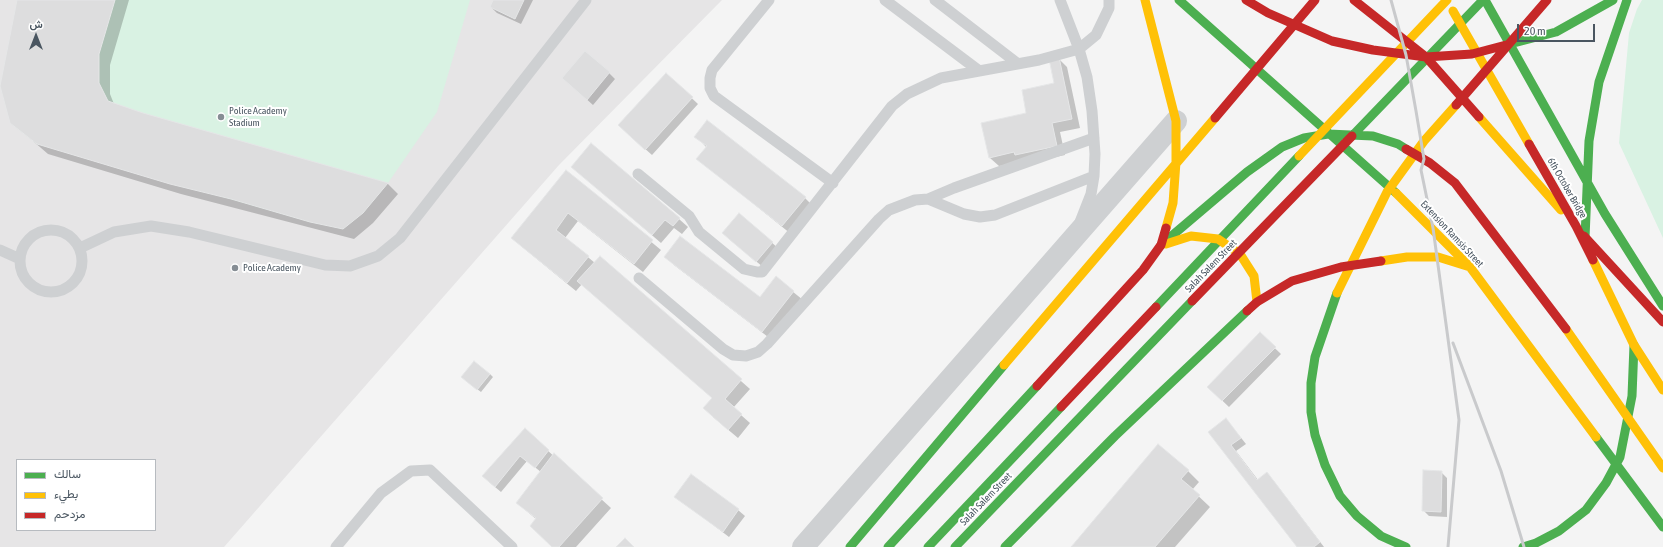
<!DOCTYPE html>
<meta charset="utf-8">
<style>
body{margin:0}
#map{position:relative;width:1663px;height:547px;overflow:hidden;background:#f4f4f4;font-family:"Asap Condensed",Vazirmatn,sans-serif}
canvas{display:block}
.legend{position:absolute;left:16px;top:459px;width:140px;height:72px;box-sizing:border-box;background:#fff;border:1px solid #b7bbc0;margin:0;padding:5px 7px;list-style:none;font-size:12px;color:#4a5661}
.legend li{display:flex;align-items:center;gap:8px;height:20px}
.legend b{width:20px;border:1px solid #b7bbc0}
.north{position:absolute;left:16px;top:16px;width:40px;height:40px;-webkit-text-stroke:3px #fff;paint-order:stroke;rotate:0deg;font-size:11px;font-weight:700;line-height:16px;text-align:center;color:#4a5661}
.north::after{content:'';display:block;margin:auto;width:14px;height:18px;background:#4a5661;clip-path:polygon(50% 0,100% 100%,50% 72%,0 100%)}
.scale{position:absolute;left:1517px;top:24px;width:78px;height:18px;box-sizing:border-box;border:2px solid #4a5661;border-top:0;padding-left:5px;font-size:12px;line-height:14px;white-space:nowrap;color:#4a5661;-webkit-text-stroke:3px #fff;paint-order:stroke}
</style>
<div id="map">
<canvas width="1663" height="547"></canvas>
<ul class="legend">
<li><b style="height:5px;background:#4caf50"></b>سالك</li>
<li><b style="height:5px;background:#ffc107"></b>بطيء</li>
<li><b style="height:5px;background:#c62828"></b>مزدحم</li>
</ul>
<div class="north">ش</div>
<div class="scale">20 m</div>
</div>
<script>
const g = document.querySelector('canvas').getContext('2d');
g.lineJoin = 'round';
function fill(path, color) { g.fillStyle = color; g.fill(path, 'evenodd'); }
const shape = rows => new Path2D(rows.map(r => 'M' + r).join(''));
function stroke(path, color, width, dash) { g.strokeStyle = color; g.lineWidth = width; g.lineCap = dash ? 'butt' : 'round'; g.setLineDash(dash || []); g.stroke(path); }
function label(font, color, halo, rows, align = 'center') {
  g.font = font + ' "Asap Condensed",sans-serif'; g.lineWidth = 4; g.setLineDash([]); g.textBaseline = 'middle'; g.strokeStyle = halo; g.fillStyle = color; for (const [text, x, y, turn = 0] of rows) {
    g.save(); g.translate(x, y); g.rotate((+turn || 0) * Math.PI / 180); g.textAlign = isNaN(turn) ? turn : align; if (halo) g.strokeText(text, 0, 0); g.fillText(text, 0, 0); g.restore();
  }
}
fill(shape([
 [0,0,722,0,559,165,224,547,0,547],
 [17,460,155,460,155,530,17,530]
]), '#e6e5e6');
fill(shape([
 [17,0,470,0,437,112,388,183,363,213,343,229,310,222,37,144,10,123],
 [1642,0,1663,0,1663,238,1619,143,1629,33,1637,9]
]), '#d9f2e3');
fill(shape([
 [18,0,129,0,110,65,110,94,114,104,142,114,387,183,398,194,373,223,354,239,181,194,48,154,11,122],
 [494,0,533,0,521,24,497,13,491,7],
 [1058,58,1067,67,1080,128,1060,132,1065,155,1025,164,999,166,990,158,1055,84],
 [609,73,615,79,593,105,563,78],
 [666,74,698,104,652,155,625,131],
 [696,136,805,198,814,207,791,234,698,159,707,148],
 [566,171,661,250,643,272,578,221,565,238,595,263,600,257,750,389,733,408,750,423,738,438,713,417,713,398,582,284,576,291,521,246],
 [582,175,679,219,688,227,682,234,674,228,661,243],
 [740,214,779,249,763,267,729,239],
 [665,256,760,298,776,278,803,300,772,340,674,265],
 [1260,334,1281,354,1229,407,1208,387],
 [490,374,493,377,481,392,465,380],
 [1226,419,1246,444,1236,451,1258,480,1273,480,1324,547,1299,547,1210,432],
 [525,430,611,508,576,547,553,547,536,519,517,503,541,472,527,461,501,492,489,482],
 [1188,471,1199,482,1192,490,1210,507,1175,547,1072,547],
 [1441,472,1447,478,1447,517,1429,516,1423,510],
 [675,496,738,510,745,516,729,537]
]), '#0003');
const building = shape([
 [17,0,115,0,99,54,99,83,108,101,143,113,388,183,363,213,343,229,310,222,231,199,170,184,37,144,10,123,0,86,17,0],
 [493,0,524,0,515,19,490,7,493,0],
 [585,51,610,72,587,100,562,78,585,51],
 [1059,57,1072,119,1052,123,1057,146,1015,155,1014,152,989,158,981,123,1026,113,1022,90,1054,83,1049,59,1059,57],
 [666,73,693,97,645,150,618,125,666,73],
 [707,120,806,197,782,226,696,159,707,146,694,137,707,120],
 [591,143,680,218,673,226,665,220,652,235,571,167,591,143],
 [566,170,653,240,634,264,568,213,556,230,589,256,567,283,511,238,566,170],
 [739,213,773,242,756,262,722,233,739,213],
 [680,236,760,297,776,276,794,291,762,332,664,257,680,236],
 [600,256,742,379,725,399,742,414,728,430,703,408,712,398,577,281,600,256],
 [1260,332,1276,347,1222,401,1207,387,1260,332],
 [474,361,490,374,477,390,461,377,474,361],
 [1226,418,1241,438,1231,445,1257,480,1267,472,1320,542,1314,547,1297,547,1208,432,1226,418],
 [525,428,549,450,535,468,520,456,495,487,482,476,525,428],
 [1158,444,1189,470,1181,479,1200,495,1155,547,1071,547,1158,444],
 [554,453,603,498,559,547,552,547,530,526,536,518,516,503,554,453],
 [1423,470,1442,471,1441,512,1422,511,1423,470],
 [691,474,739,509,723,532,674,497,691,474],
 [625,538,634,547,616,547,625,538]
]);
fill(building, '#ddddde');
stroke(building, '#e5e6e7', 1);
stroke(shape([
 [769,0,712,70,710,78,710,88,714,96,833,183],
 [885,0,978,70],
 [935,0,1017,63],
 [1060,0,1079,49,1087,77,1092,111,1095,154,1094,176,1091,194,1080,222],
 [638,174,689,216,699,232,744,269,757,272,762,272,892,106,907,94,941,78,1039,60,1079,49,1096,35,1109,8,1109,0],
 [928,199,964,214,980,217,995,215,1094,176],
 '20 261a31 31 0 1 1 62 0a31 31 0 1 1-62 0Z',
 [80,248,114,232,151,226,189,232,325,265,350,266,378,256,400,238,586,0],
 [0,250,20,259],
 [639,278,723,349,733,355,746,356,758,352,767,344,879,219,889,210,915,200,928,199,954,188,1094,138],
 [336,547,381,493,411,471,430,470,512,547]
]), '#ced0d2', 11);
stroke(shape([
 [803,547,1176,121]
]), '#ced0d2', 22);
stroke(shape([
 [1179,0,1396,193],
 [1485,0,1605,214,1663,306],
 [1506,45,1556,32,1613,0],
 [1352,136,1483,0],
 [1585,238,1589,141,1599,82,1627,0],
 [1161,245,1247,172,1282,147,1304,138,1328,134,1373,136,1398,144,1406,149],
 [1337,293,1315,357,1311,383,1311,412,1315,435,1325,465,1340,496,1357,516,1381,536,1406,547],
 [1156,307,1299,156],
 [1596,437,1663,527],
 [850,547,1004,365],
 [888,547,1037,386],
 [928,547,1061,407],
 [955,547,1192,301],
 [1005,547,1115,436,1247,311],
 [1523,547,1536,543,1559,531,1586,510,1606,483,1620,457,1632,396,1634,345]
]), '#4caf50', 9);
stroke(shape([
 [1145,0,1176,121,1176,162,1173,203,1166,228],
 [1453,11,1529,144],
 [1479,117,1561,210],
 [1299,156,1447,0],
 [1396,193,1470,267,1596,437],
 [1166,244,1191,236,1218,239,1240,254,1254,276,1257,302],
 [1593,260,1634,345,1663,390],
 [1381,261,1407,257,1438,257,1470,267],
 [1337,293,1387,192,1424,141,1456,105],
 [1566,329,1663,468],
 [1004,365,1215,118]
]), '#ffc107', 9);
stroke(shape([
 [1246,0,1268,13,1332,41,1373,50,1426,57,1472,54,1506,45],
 [1354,0,1426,57,1479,117],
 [1456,105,1547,0],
 [1215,118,1315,0],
 [1529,144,1576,226,1593,260],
 [1406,149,1430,163,1455,183,1566,329],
 [1584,236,1663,322],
 [1192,301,1352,136],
 [1247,311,1257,302,1292,281,1341,267,1381,261],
 [1037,386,1143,270,1161,245,1166,228],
 [1061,407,1156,307]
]), '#c62828', 9);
stroke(shape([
 [1391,0,1406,55,1416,111,1424,159,1421,170,1433,228,1459,420,1448,547],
 [1453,343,1501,471,1524,547]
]), '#c9cacc', 3);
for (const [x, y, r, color] of [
 [221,117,4,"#868d94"],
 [235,268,4,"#868d94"]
]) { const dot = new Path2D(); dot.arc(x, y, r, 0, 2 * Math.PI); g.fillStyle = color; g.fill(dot); stroke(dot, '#fff', 1.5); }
label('10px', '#4a5661', '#fff', [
 ["Police Academy",229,111],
 ["Stadium",229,123],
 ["Police Academy",243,268]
], 'left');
label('10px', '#4a5661', '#fff', [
 ["6th October Bridge",1567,188,60],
 ["Extension Ramsis Street",1452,234,47],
 ["Salah Salem Street",1211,266,-46],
 ["Salah Salem Street",986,499,-46]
]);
</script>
